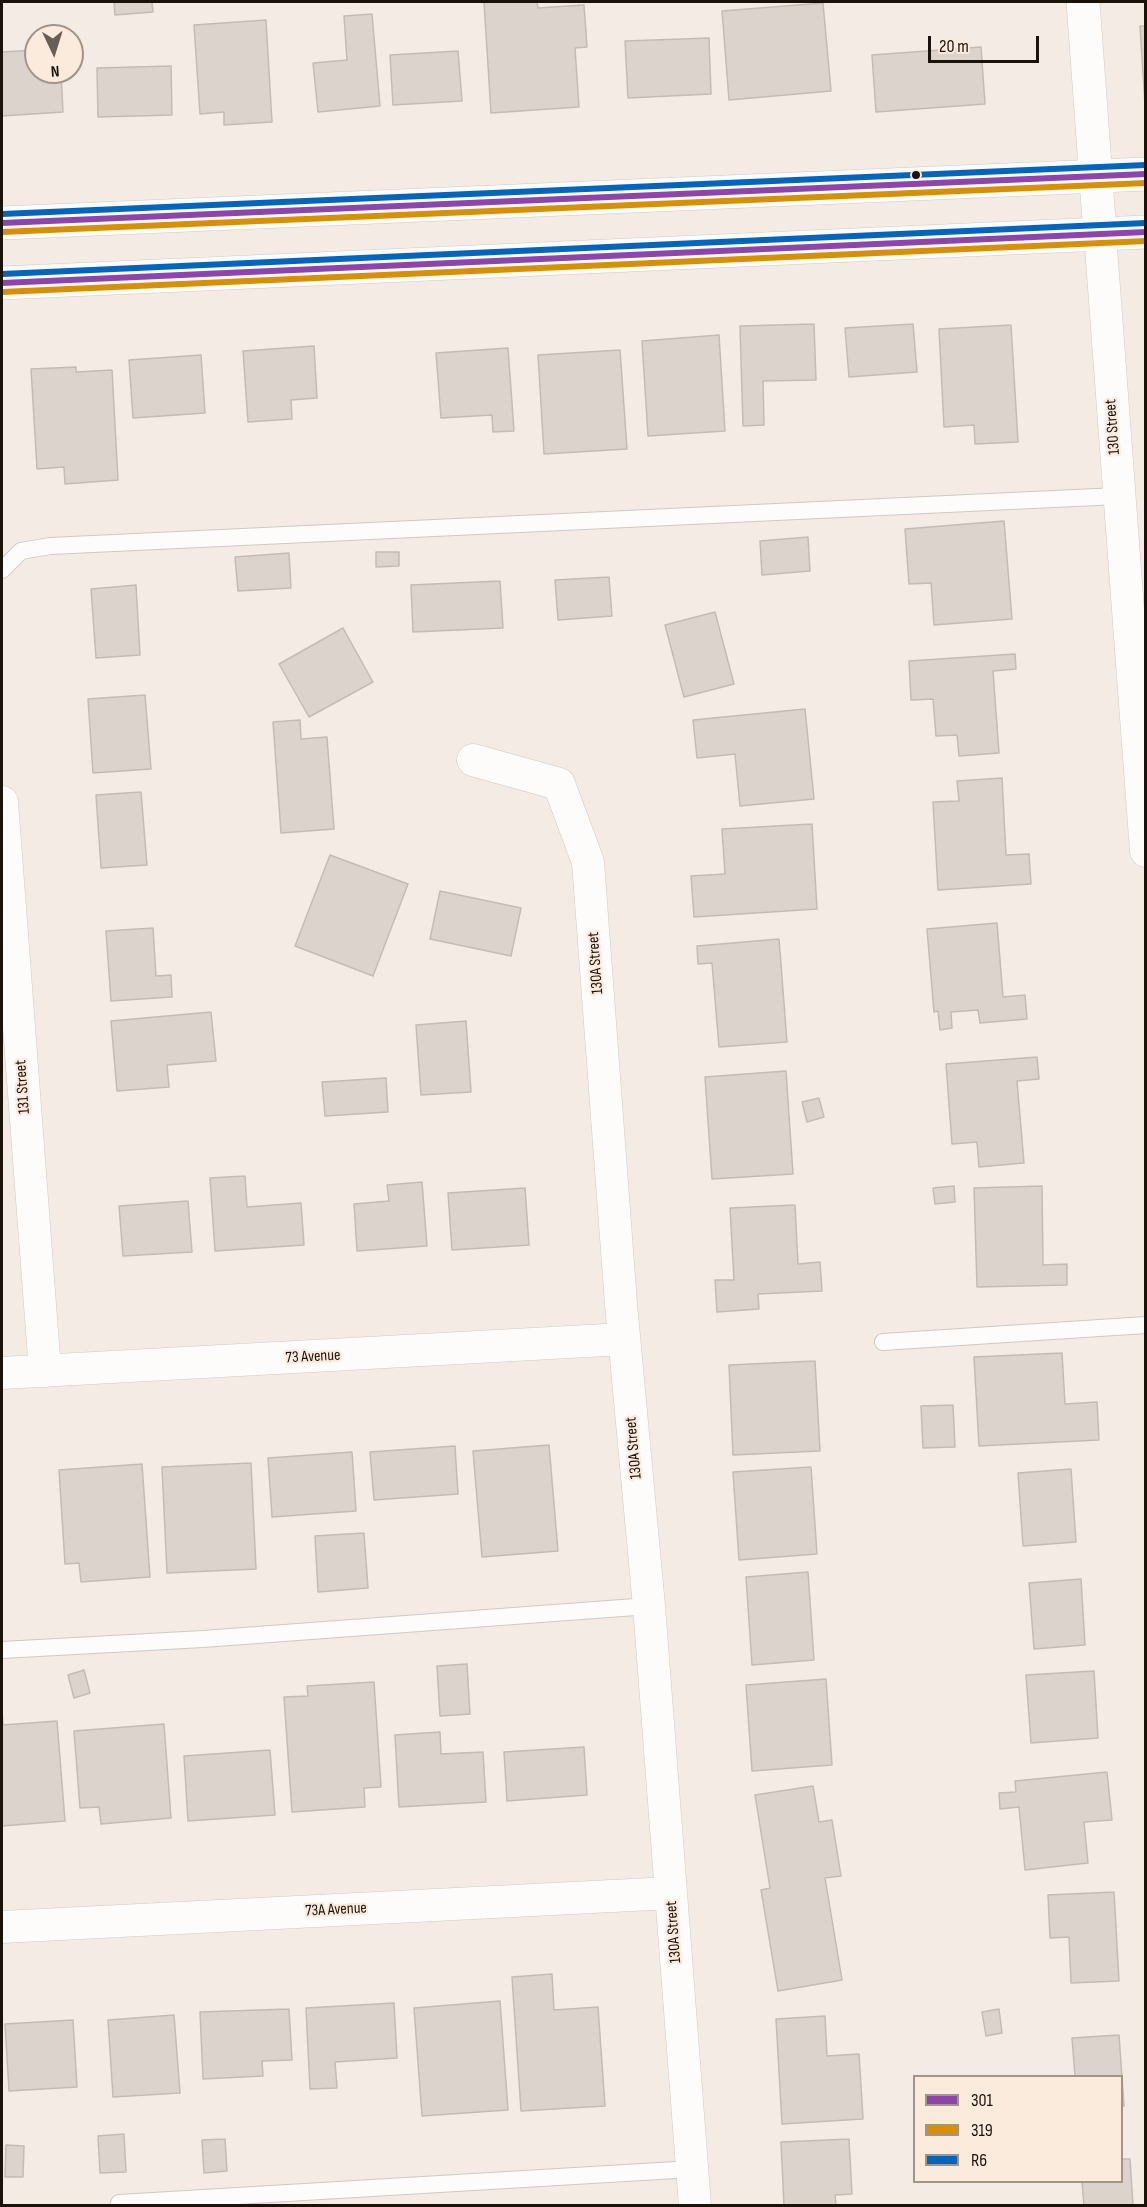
<!DOCTYPE html>
<style>
body{margin:0}
#map{position:relative;width:1147px;height:2207px;overflow:hidden;background:#f4ece4;font-family:"Sofia Sans Condensed",sans-serif}
canvas{display:block}
.frame{position:absolute;inset:0;border:3px solid #1b120a;pointer-events:none}
.legend{position:absolute;left:913px;top:2075px;width:210px;height:108px;box-sizing:border-box;background:#fbebdd;border:2px solid #a19489;margin:0;padding:8px 10px;list-style:none;font-size:18px;color:#1b120a}
.legend li{display:flex;align-items:center;gap:12px;height:30px}
.legend b{width:30px;border:2px solid #a19489}
.north{position:absolute;left:24px;top:24px;width:60px;height:60px;box-sizing:border-box;background:#fbebdd;border:2px solid #a19489;border-radius:50%;rotate:176deg;font-size:16px;font-weight:700;line-height:24px;text-align:center;color:#1b120a}
.north::after{content:'';display:block;margin:auto;width:21px;height:27px;background:#675e56;clip-path:polygon(50% 0,100% 100%,50% 72%,0 100%)}
.scale{position:absolute;left:928px;top:36px;width:111px;height:27px;box-sizing:border-box;border:3px solid #1b120a;border-top:0;padding-left:8px;font-size:18px;line-height:21px;white-space:nowrap;color:#1b120a;-webkit-text-stroke:4px #fbebdd;paint-order:stroke}
</style>
<div id="map">
<canvas width="1147" height="2207"></canvas>
<div class="frame"></div>
<ul class="legend">
<li><b style="height:8px;background:#8e44ad"></b>301</li>
<li><b style="height:8px;background:#d69002"></b>319</li>
<li><b style="height:8px;background:#0065bd"></b>R6</li>
</ul>
<div class="north">N</div>
<div class="scale">20 m</div>
</div>
<script>
const g = document.querySelector('canvas').getContext('2d');
g.lineJoin = 'round';
function fill(path, color) { g.fillStyle = color; g.fill(path, 'evenodd'); }
const shape = rows => new Path2D(rows.map(r => 'M' + r).join(''));
function stroke(path, color, width, dash) { g.strokeStyle = color; g.lineWidth = width; g.lineCap = dash ? 'butt' : 'round'; g.setLineDash(dash || []); g.stroke(path); }
function label(font, color, halo, rows, align = 'center') {
  g.font = font + ' "Sofia Sans Condensed",sans-serif'; g.lineWidth = 4.5; g.setLineDash([]); g.textBaseline = 'middle'; g.strokeStyle = halo; g.fillStyle = color; for (const [text, x, y, turn = 0] of rows) {
    g.save(); g.translate(x, y); g.rotate((+turn || 0) * Math.PI / 180); g.textAlign = isNaN(turn) ? turn : align; if (halo) g.strokeText(text, 0, 0); g.fillText(text, 0, 0); g.restore();
  }
}
const building = shape([
 [114,2,152,2,153,12,115,15,114,2],
 [484,2,537,2,538,8,584,5,587,47,575,48,579,107,491,113,484,2],
 [823,3,831,91,729,100,722,11,823,3],
 [372,14,380,106,318,112,313,63,347,60,344,16,372,14],
 [266,20,272,122,224,125,224,112,200,114,194,25,266,20],
 [1140,26,1146,26,1145,105,1140,26],
 [709,38,711,94,628,98,625,41,709,38],
 [981,47,985,104,876,112,872,55,981,47],
 [36,50,36,72,61,72,63,112,2,116,2,52,36,50],
 [458,51,462,101,393,105,390,55,458,51],
 [171,66,172,115,98,117,97,68,171,66],
 [814,324,816,380,763,381,764,425,743,426,740,326,814,324],
 [913,324,917,372,849,377,845,328,913,324],
 [1011,325,1018,442,975,444,974,425,944,427,939,329,1011,325],
 [719,335,725,431,648,436,642,341,719,335],
 [314,346,317,398,291,400,292,419,248,422,243,351,314,346],
 [508,348,514,431,493,432,492,415,441,418,436,353,508,348],
 [620,350,627,449,544,454,538,355,620,350],
 [201,355,205,413,133,418,129,360,201,355],
 [76,367,76,372,112,370,118,480,65,484,64,467,37,469,31,369,76,367],
 [1004,521,1012,619,934,625,931,583,909,584,905,529,1004,521],
 [808,537,810,571,762,575,760,541,808,537],
 [376,552,399,552,399,566,376,567,376,552],
 [289,553,291,588,238,591,235,557,289,553],
 [609,577,612,616,558,620,555,580,609,577],
 [500,581,503,628,413,632,411,585,500,581],
 [136,585,140,655,96,658,91,589,136,585],
 [715,612,734,684,684,697,665,625,715,612],
 [343,628,373,682,309,717,279,664,343,628],
 [1015,654,1016,669,993,671,999,753,959,756,957,735,936,736,933,699,911,700,909,661,1015,654],
 [145,695,151,769,93,773,88,699,145,695],
 [805,709,814,799,740,806,735,754,697,758,693,720,805,709],
 [300,720,301,739,327,737,334,829,281,833,273,722,300,720],
 [1002,778,1006,855,1029,854,1031,884,938,890,933,802,959,801,957,781,1002,778],
 [141,792,147,865,101,868,96,795,141,792],
 [812,824,817,909,694,917,691,876,725,874,722,829,812,824],
 [330,855,408,884,373,976,295,946,330,855],
 [440,891,521,908,511,956,430,939,440,891],
 [997,923,1003,997,1025,995,1027,1019,980,1023,978,1010,951,1012,952,1028,940,1030,938,1011,934,1012,927,929,997,923],
 [153,928,156,976,171,975,172,997,111,1001,106,931,153,928],
 [779,939,787,1042,719,1047,712,963,698,964,697,946,779,939],
 [211,1012,216,1061,167,1065,169,1087,117,1091,111,1021,211,1012],
 [466,1021,471,1092,421,1095,416,1025,466,1021],
 [1037,1057,1039,1079,1017,1081,1024,1163,979,1167,977,1142,952,1144,946,1064,1037,1057],
 [786,1071,793,1174,712,1179,705,1077,786,1071],
 [386,1078,388,1112,325,1116,322,1082,386,1078],
 [819,1098,824,1117,807,1122,802,1102,819,1098],
 [245,1176,247,1207,301,1203,304,1245,215,1251,210,1178,245,1176],
 [422,1182,427,1246,357,1251,354,1204,389,1201,387,1185,422,1182],
 [954,1186,955,1202,935,1204,933,1188,954,1186],
 [1042,1186,1043,1265,1067,1264,1067,1285,977,1287,974,1188,1042,1186],
 [525,1188,529,1245,452,1250,448,1193,525,1188],
 [188,1201,192,1252,123,1256,119,1206,188,1201],
 [795,1205,798,1264,820,1262,822,1291,758,1294,759,1309,717,1312,715,1280,734,1280,730,1208,795,1205],
 [1062,1353,1065,1404,1097,1402,1099,1440,979,1446,974,1357,1062,1353],
 [815,1361,820,1451,733,1455,729,1365,815,1361],
 [953,1405,955,1447,923,1448,921,1406,953,1405],
 [549,1445,558,1551,482,1557,473,1451,549,1445],
 [455,1446,458,1494,374,1500,370,1452,455,1446],
 [352,1452,356,1511,272,1517,268,1458,352,1452],
 [251,1463,256,1569,167,1573,162,1467,251,1463],
 [142,1464,150,1577,81,1582,79,1563,65,1564,59,1470,142,1464],
 [811,1467,817,1554,739,1560,733,1472,811,1467],
 [1071,1469,1076,1542,1023,1546,1018,1473,1071,1469],
 [364,1533,368,1588,318,1592,315,1536,364,1533],
 [808,1572,814,1660,752,1665,746,1577,808,1572],
 [1081,1579,1085,1645,1034,1649,1029,1583,1081,1579],
 [467,1664,470,1714,440,1716,437,1666,467,1664],
 [84,1670,90,1693,74,1698,68,1675,84,1670],
 [1094,1671,1098,1738,1031,1743,1026,1675,1094,1671],
 [826,1679,832,1765,752,1771,746,1685,826,1679],
 [374,1682,381,1787,364,1788,365,1807,292,1812,284,1697,308,1696,307,1686,374,1682],
 [2,1710,3,1725,57,1721,65,1821,2,1826,2,1710],
 [164,1724,171,1818,101,1824,99,1807,80,1808,74,1731,164,1724],
 [440,1732,441,1754,483,1752,486,1802,399,1807,395,1735,440,1732],
 [584,1747,587,1795,507,1801,504,1752,584,1747],
 [270,1750,275,1815,188,1821,184,1756,270,1750],
 [1107,1772,1112,1820,1084,1822,1088,1863,1025,1870,1019,1807,1000,1809,999,1793,1016,1792,1015,1781,1107,1772],
 [813,1786,819,1822,832,1820,841,1876,825,1878,842,1980,778,1991,761,1890,770,1888,755,1795,813,1786],
 [1114,1892,1119,1981,1071,1983,1069,1937,1050,1938,1048,1895,1114,1892],
 [552,1974,554,2010,598,2007,605,2106,521,2111,512,1977,552,1974],
 [500,2001,508,2110,422,2116,414,2008,500,2001],
 [394,2003,397,2058,335,2062,337,2088,310,2089,306,2008,394,2003],
 [289,2009,292,2060,262,2061,263,2076,203,2079,200,2012,289,2009],
 [999,2009,1002,2033,986,2036,982,2012,999,2009],
 [174,2015,180,2093,113,2097,108,2020,174,2015],
 [825,2016,827,2056,859,2054,863,2119,782,2124,776,2019,825,2016],
 [73,2020,77,2087,9,2091,5,2024,73,2020],
 [1119,2035,1124,2106,1122,2106,1122,2076,1075,2076,1072,2038,1119,2035],
 [124,2134,126,2172,100,2173,98,2136,124,2134],
 [225,2139,227,2171,204,2173,202,2140,225,2139],
 [849,2139,852,2194,835,2195,836,2206,784,2206,781,2142,849,2139],
 [6,2145,24,2146,23,2177,5,2177,6,2145],
 [1122,2159,1130,2159,1133,2206,1084,2206,1082,2182,1122,2182,1122,2159]
]);
fill(building, '#dcd3cc');
stroke(building, '#c4bcb4', 1.5);
const service = shape([
 [2,570,21,551,50,546,1118,496],
 [883,1342,1146,1325],
 [2,1650,203,1639,649,1606],
 [119,2203,693,2169]
]);
const minor = shape([
 [1100,234,1146,851],
 [473,760,559,784,588,862,621,1304,649,1606,695,2206],
 [2,802,45,1371],
 [2,1373,624,1339],
 [2,1927,671,1893]
]);
const tertiary = shape([
 [1083,2,1100,234]
]);
const secondary = shape([
 [2,223,1146,174],
 [2,283,1146,232]
]);
stroke(service, '#d1c9c1', 18);
stroke(minor, '#d1c9c1', 33);
stroke(tertiary, '#d1c9c1', 34);
stroke(secondary, '#d1c9c1', 34);
stroke(service, '#fdfcfb', 16);
stroke(minor, '#fdfcfb', 32);
stroke(tertiary, '#fdfcfb', 33);
stroke(secondary, '#fdfcfb', 33);
stroke(shape([
 [2,223,1146,174],
 [2,283,1146,232]
]), '#8e44ad', 6);
stroke(shape([
 [2,232,1146,183],
 [2,292,1146,241]
]), '#d69002', 6);
stroke(shape([
 [2,214,1146,165],
 [2,274,1146,223]
]), '#0065bd', 6);
for (const [x, y, r, color] of [
 [916,175,5,"#1b120a"]
]) { const dot = new Path2D(); dot.arc(x, y, r, 0, 2 * Math.PI); g.fillStyle = color; g.fill(dot); stroke(dot, '#fbebdd', 2); }
label('16px', '#1b120a', '#fbebdd', [
 ["130 Street",1113,427,-94],
 ["130A Street",596,963,-94],
 ["131 Street",23,1087,-94],
 ["73 Avenue",313,1357,-3],
 ["130A Street",634,1448,-95],
 ["73A Avenue",336,1910,-3],
 ["130A Street",674,1932,-94]
]);
</script>
